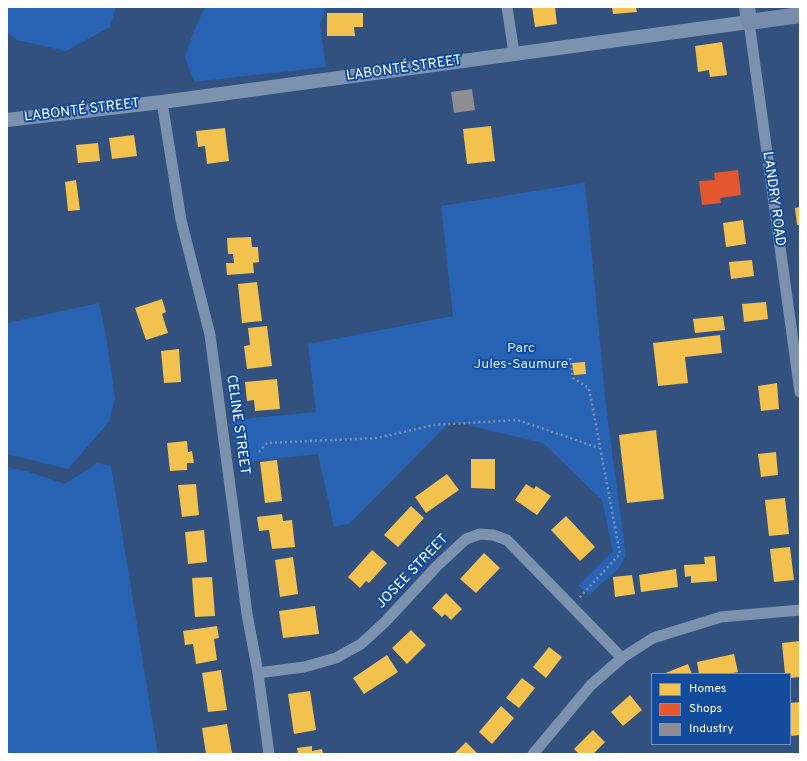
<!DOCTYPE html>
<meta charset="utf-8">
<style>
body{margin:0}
#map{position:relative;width:807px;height:761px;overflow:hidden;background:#32517e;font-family:Overpass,sans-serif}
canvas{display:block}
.frame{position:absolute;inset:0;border:8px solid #fff;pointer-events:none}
.legend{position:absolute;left:651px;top:673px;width:140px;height:72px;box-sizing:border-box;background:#134b9d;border:1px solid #7193c4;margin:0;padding:5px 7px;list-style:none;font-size:12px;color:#fff}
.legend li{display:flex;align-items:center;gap:8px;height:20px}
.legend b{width:20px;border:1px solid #7193c4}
</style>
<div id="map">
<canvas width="807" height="761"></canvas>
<div class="frame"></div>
<ul class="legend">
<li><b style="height:11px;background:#f2c14e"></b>Homes</li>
<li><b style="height:11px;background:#e4572e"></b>Shops</li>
<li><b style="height:11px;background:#8d8d92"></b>Industry</li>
</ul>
</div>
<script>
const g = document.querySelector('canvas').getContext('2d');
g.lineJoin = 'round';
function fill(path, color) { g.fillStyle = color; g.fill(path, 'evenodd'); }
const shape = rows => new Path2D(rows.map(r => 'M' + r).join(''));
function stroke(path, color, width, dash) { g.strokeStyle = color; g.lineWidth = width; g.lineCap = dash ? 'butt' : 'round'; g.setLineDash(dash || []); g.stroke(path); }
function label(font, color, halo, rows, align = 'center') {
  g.font = font + ' Overpass,sans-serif'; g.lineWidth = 4; g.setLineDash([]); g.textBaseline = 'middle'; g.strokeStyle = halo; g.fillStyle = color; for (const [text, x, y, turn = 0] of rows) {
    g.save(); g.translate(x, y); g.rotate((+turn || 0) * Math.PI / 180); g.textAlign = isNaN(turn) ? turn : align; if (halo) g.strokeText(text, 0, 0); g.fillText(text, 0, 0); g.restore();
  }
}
fill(shape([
 [7,7,116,7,110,27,66,51,17,40,7,32],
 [205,7,326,7,320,24,326,67,194,82,185,57,193,33],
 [585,183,606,406,626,556,618,569,589,595,578,586,613,551,602,500,543,443,451,421,350,523,334,527,318,454,238,463,231,420,316,412,308,344,453,316,441,206],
 [99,303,106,336,115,398,109,422,68,469,7,454,7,323],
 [97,463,111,466,158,754,7,754,7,467,29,472,65,484]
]), '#2862b3');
fill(shape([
 [532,7,555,7,557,24,535,27],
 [612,7,636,7,637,12,613,14],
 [327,13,363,13,363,27,354,27,355,36,327,36],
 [722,42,727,75,710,77,709,70,698,72,695,46],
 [491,126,495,161,467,164,463,129],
 [225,128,229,161,207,164,205,146,198,147,196,131],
 [134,135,137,156,112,159,109,138],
 [98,143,100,161,78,163,76,145],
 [76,180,80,210,68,211,65,182],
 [800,207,800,225,797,225,795,208],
 [743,220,746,244,726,247,723,223],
 [251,237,252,247,258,247,259,262,253,263,254,273,227,275,226,263,234,263,233,254,228,254,227,238],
 [752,260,754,276,731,279,729,262],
 [257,282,262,321,242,323,238,284],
 [162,299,166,312,162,314,168,333,146,340,135,308],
 [766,302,768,319,744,322,742,304],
 [723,316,725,330,695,333,693,319],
 [267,326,272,366,247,369,244,346,250,345,248,328],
 [720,335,722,353,685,357,688,383,658,386,653,343],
 [179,349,181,382,164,383,161,351],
 [585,362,586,374,574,375,572,363],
 [277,379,280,409,255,411,254,400,247,401,245,382],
 [777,383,779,409,761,411,758,386],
 [656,430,664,499,627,503,619,435],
 [187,441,188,452,192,451,194,463,187,463,187,470,170,471,167,443],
 [776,452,778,475,761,477,758,454],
 [471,459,495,459,495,489,471,488],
 [277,460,282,501,265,503,260,462],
 [447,474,459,490,426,513,415,497],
 [196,484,199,515,182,517,178,485],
 [526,484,534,489,536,486,551,496,537,515,515,500],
 [785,498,789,534,769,536,765,500],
 [411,506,424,518,398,547,384,535],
 [282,514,283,521,292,520,295,547,272,549,269,530,259,531,257,517],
 [566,516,595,547,580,561,551,530],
 [204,530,207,562,188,564,185,532],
 [790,547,794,580,774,582,770,549],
 [372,550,387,563,369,583,366,581,360,588,348,577],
 [484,553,500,568,476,593,460,579],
 [715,556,717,581,691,583,691,576,685,577,684,565,705,564,704,557],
 [293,557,298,594,280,597,275,560],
 [676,569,678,587,641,592,639,575],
 [632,575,635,594,615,597,613,577],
 [212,577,215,616,195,617,192,578],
 [446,593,462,609,451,620,445,614,442,617,432,608],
 [315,606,319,634,283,638,279,611],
 [217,626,219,638,214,639,217,660,196,664,193,644,185,645,183,631],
 [411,630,426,645,407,664,392,648],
 [800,641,800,677,790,678,790,674,785,674,782,643],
 [549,647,562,657,546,678,533,667],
 [734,654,738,672,727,674,699,674,697,662],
 [387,655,398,672,364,694,353,678],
 [688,664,692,674,663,674],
 [221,670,227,710,208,712,202,673],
 [522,678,535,688,519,708,506,698],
 [310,691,316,730,294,734,288,694],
 [630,695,642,710,623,726,611,712],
 [800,702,800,735,790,736,790,703],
 [501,706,514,718,492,744,479,732],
 [227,724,232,753,206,754,202,728],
 [593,730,605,742,593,754,579,754,574,749],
 [466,742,478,754,454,754],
 [312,746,312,751,322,749,323,754,298,754,297,748]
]), '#f2c14e');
fill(shape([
 [738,170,741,195,720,198,721,203,702,205,699,181,715,180,714,173]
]), '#e4572e');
fill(shape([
 [472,89,475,110,454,113,451,92]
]), '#8d8d92');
stroke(shape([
 [570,358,573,378,589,388,620,554,579,598],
 [259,452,267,443,377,438,434,425,518,420,599,448]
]), '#7d92af', 2.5, [2, 3]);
stroke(shape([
 [507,7,514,53],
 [749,22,800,392],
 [162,102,181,220,210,335,247,614,258,673,269,754],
 [258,673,304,667,336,658,361,644,385,622,437,566,466,539,480,534,493,535,507,540,622,658],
 [533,754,591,685,622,658,653,638,721,617,800,610]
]), '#7d92af', 11);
stroke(shape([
 [7,120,162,102,749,22]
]), '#7d92af', 14);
stroke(shape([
 [747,7,749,22,800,15]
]), '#788dac', 16);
label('14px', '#fff', '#134b9d', [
 ["LABONTÉ STREET",404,69,-8],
 ["LABONTÉ STREET",82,111,-7],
 ["LANDRY ROAD",773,199,82],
 ["CELINE STREET",237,425,82],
 ["JOSEE STREET",413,572,-46]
]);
label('14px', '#d2e5fd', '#134b9d', [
 ["Parc",521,349],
 ["Jules-Saumure",521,365]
]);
</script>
